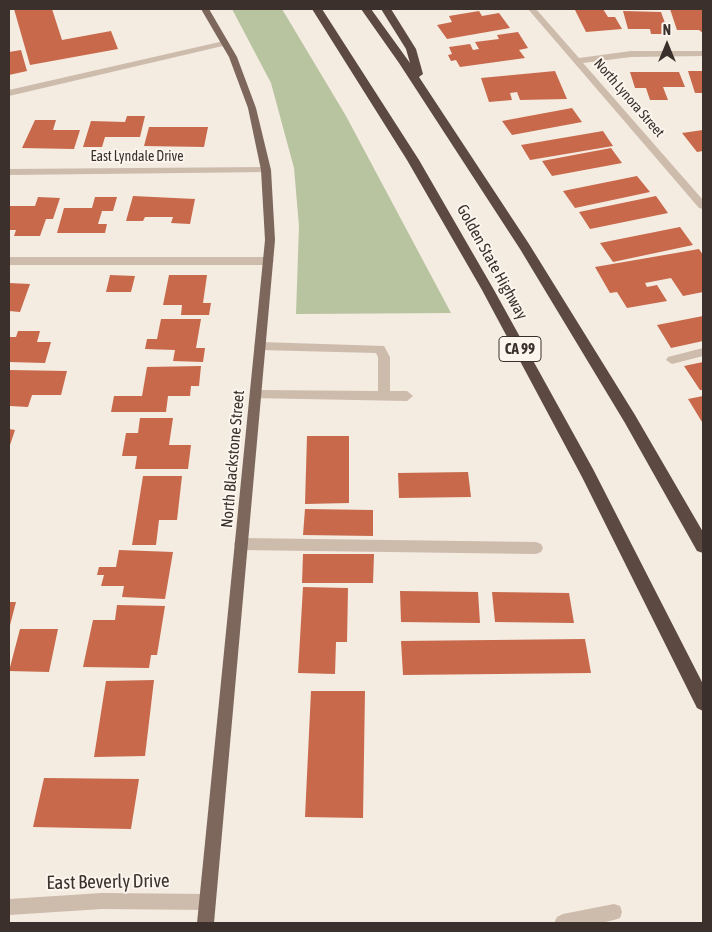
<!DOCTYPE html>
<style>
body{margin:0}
#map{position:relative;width:712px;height:932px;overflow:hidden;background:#f4ebe1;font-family:"Asap Condensed",sans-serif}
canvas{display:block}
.frame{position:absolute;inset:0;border:10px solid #3b302b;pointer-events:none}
.north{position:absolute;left:642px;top:20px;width:50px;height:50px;-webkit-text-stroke:4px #fbf5ee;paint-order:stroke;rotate:0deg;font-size:14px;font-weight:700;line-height:20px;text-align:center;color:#3b302b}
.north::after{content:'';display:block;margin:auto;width:18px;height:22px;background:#3b302b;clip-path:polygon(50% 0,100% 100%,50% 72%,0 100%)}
</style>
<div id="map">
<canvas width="712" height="932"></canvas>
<div class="frame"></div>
<div class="north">N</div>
</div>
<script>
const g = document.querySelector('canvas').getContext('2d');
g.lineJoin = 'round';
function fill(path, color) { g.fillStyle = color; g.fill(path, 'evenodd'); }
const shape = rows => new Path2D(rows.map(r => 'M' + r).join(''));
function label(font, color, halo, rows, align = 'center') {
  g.font = font + ' "Asap Condensed",sans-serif'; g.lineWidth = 4; g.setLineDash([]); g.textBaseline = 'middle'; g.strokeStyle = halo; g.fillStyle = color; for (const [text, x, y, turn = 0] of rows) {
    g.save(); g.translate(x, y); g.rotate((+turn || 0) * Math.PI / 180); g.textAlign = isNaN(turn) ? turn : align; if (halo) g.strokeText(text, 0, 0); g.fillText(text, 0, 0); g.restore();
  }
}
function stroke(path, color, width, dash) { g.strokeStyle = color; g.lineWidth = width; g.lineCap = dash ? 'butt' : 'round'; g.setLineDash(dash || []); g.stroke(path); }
fill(shape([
 [232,9,282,9,346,116,451,313,296,314,299,226,294,168,271,83]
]), '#b8c4a0');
fill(shape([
 [14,9,52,9,62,40,111,31,118,49,30,65],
 [591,9,603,9,608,17,615,17,622,29,586,32,575,10],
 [670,9,703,9,703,33,699,30,677,30],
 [479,11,482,16,499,13,510,28,447,39,437,25,452,22,449,16],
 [623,11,661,12,669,34,651,34,650,29,628,29],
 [518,32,528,48,519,50,525,58,460,67,456,60,451,61,448,55,452,54,449,47,470,44,473,50,479,49,475,42,499,39,497,35],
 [21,50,27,71,9,75,9,52],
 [555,71,567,99,520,100,517,92,510,93,512,100,489,102,481,78],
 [688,71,703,71,703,93,695,93],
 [630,72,679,72,685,87,663,87,668,100,650,100,646,88,635,88],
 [572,108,582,122,512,135,502,121],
 [127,116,145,116,140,137,105,137,102,147,83,147,91,121,125,122],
 [35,120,56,120,53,130,80,130,74,149,22,148],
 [149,127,208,127,204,147,144,146],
 [703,130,703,151,697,152,682,133],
 [603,131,613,146,530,160,521,145],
 [611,148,622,163,552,176,542,161],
 [637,176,650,192,575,208,563,191],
 [133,196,195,199,190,224,171,223,173,217,145,217,143,221,126,221],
 [656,196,668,213,590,229,579,212],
 [38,197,60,198,53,219,46,219,40,236,14,236,16,230,9,230,9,206,35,206],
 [95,197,117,197,113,211,102,211,98,224,107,224,105,233,57,233,64,208,92,208],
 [680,227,693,245,613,262,600,243],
 [699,249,703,255,703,292,683,296,671,278,645,283,647,287,657,285,667,301,627,308,617,292,610,293,595,267],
 [110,275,135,276,131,292,106,292],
 [169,275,207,275,203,303,211,303,209,315,181,315,182,305,163,305],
 [9,283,30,284,20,312,9,311],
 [703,316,703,341,671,348,657,325],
 [161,319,201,319,196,348,205,348,203,362,173,361,175,350,145,349,147,339,157,339],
 [18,331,40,331,37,342,51,342,45,363,9,362,9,337,16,337],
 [703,362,703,390,700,390,684,366],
 [201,366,199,386,191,386,190,396,168,396,166,412,111,412,114,396,142,396,147,367],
 [9,370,67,371,61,395,32,395,28,407,10,406,9,410],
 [703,396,703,422,702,422,688,399],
 [140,418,173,418,169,445,191,445,188,469,135,469,137,456,122,456,126,433,138,433],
 [9,429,15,430,9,448],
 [307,436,349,436,349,503,305,504],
 [468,472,471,497,399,498,398,473],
 [143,476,182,476,177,520,159,520,156,545,132,545],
 [305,509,373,510,373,536,303,535],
 [119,550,173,552,165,599,122,597,124,586,101,586,104,575,97,575,99,567,116,567],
 [303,554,374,554,373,583,302,583],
 [303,587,348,588,347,642,336,642,335,674,298,673],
 [400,591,478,592,480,623,401,622],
 [492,592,569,593,574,623,495,622],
 [9,602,16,602,9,629],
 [117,605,165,606,157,655,151,655,149,668,83,667,93,620,115,620],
 [20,629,58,629,49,672,9,671],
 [585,639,591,673,403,675,401,641],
 [154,680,145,756,94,757,106,681],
 [311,691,365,691,363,818,305,817],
 [44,778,139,779,131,829,33,827]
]), '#c8694b');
fill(shape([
 [528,9,536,9,579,58,631,51,703,51,703,56,631,57,583,63,703,200,703,209,699,208,528,9],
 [224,41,228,43,227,45,9,96,9,90,224,41],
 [266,167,271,170,269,172,9,175,9,169,266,167],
 [9,257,269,257,274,261,269,265,9,265,9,257],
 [260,342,384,346,390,357,390,391,407,391,413,396,407,401,252,398,250,395,252,392,256,390,378,391,378,357,376,353,260,350,254,346,260,342],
 [703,348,703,356,672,364,666,360,668,357,703,348],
 [241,538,536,542,541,544,543,548,541,552,536,554,241,550,236,548,234,544,236,540,241,538],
 [102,893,208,894,214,896,216,902,214,908,208,910,102,909,9,915,9,899,102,893],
 [614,904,620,906,622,912,620,918,614,920,601,923,554,923,557,917,563,914,614,904]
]), '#cdbbac');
fill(shape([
 [201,9,209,9,237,57,256,108,271,170,275,240,214,923,197,923,265,240,261,170,248,108,229,57,201,9]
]), '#7d675c');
fill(shape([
 [312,9,322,9,419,160,494,290,593,469,703,684,703,711,697,708,582,477,482,290,407,160,312,9],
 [361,9,371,9,410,63,406,49,381,9,391,9,416,49,423,74,419,77,529,244,635,415,703,532,703,553,697,551,625,423,520,249,399,63,361,9]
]), '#5c4a42');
label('14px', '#3b302b', '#fbf5ee', [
 ["North Lynora Street",629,98,49],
 ["East Lyndale Drive",137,157]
]);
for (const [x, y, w] of [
 [520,349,42]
]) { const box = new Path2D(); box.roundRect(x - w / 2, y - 12.5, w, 25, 4); g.fillStyle = '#fbf5ee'; g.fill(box); stroke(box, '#3b302b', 1); }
label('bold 15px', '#3b302b', null, [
 ["CA 99",520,349]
]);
label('16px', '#3b302b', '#fbf5ee', [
 ["Golden State Highway",492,262,61],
 ["North Blackstone Street",233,459,-85]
]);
label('19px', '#3b302b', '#fbf5ee', [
 ["East Beverly Drive",108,882,-1]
]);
</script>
